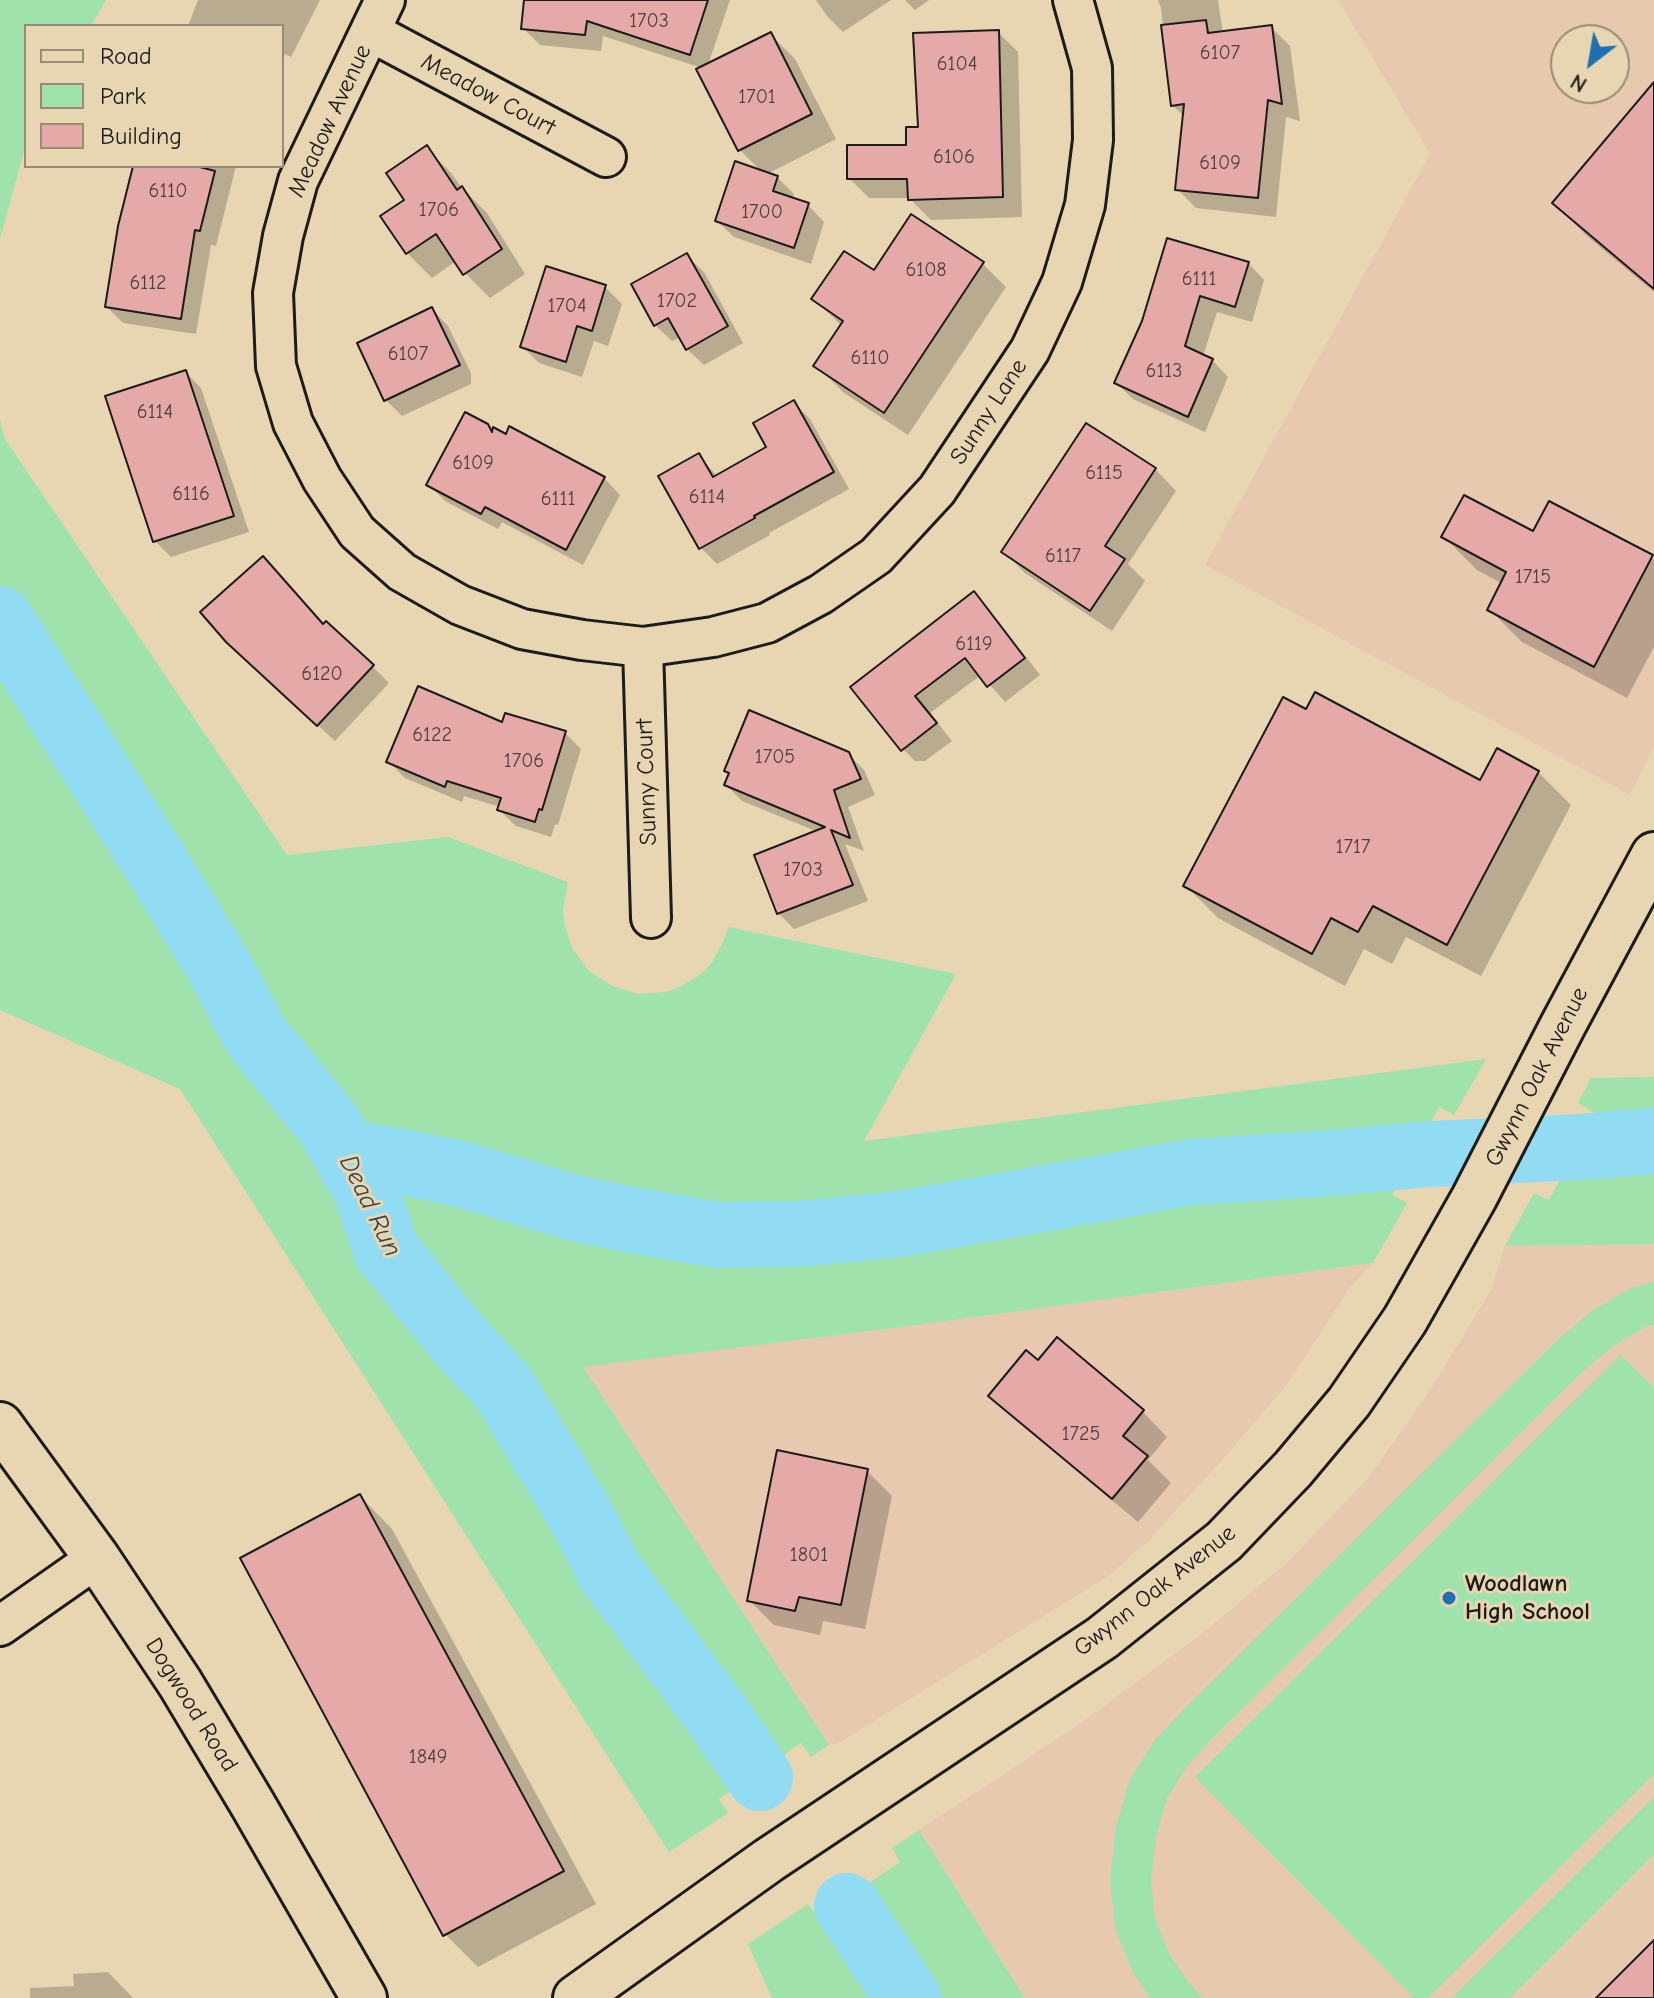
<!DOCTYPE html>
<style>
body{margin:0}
#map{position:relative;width:1654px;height:1998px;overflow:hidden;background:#e8d6b3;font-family:"Comic Neue",sans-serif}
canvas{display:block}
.legend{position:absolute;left:24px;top:24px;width:260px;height:144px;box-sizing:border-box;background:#e8d6b3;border:2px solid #968c77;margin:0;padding:10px 14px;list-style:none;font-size:24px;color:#1c1c1c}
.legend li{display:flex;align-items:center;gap:16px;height:40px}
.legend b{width:40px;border:2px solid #968c77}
.north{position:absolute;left:1550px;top:24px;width:80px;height:80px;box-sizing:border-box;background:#e8d6b3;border:2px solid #968c77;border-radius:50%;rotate:211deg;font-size:22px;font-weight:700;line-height:32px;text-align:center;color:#1c1c1c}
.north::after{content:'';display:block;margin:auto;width:28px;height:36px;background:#1f6fb2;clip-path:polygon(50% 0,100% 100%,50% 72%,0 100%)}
</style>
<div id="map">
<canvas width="1654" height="1998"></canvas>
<ul class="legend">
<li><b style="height:10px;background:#e8d6b3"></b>Road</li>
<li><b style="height:22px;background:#9fe2ac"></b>Park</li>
<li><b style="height:22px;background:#e5aaa7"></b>Building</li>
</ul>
<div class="north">N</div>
</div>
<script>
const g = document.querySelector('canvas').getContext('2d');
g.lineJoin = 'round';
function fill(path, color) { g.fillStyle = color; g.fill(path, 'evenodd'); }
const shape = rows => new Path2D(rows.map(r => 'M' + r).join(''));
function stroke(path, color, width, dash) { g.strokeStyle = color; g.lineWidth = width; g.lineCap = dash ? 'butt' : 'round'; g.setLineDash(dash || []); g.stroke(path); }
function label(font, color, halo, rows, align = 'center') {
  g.font = font + ' "Comic Neue",sans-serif'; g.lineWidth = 6; g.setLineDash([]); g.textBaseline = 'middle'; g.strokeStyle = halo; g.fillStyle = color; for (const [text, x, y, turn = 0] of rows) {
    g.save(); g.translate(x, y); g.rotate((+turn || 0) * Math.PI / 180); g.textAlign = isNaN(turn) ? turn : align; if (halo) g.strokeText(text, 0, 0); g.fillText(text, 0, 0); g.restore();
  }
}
fill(shape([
 [1338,0,1654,0,1654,746,1630,795,1205,565,1430,154],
 [1566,40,1614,40,1614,88,1566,88],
 [1654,1244,1654,1998,1025,1998,919,1830,1081,1723,1204,1632,1285,1564,1365,1482,1427,1395,1491,1290,1505,1246],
 [1373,1263,1349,1289,1288,1383,1224,1458,1149,1540,1110,1575,837,1744,829,1745,582,1366,887,1329]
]), '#e7c9af');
fill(shape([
 [0,0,106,0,91,26,26,26,26,144,0,239],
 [0,420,5,439,287,855,448,837,568,882,563,909,564,922,572,948,589,971,612,986,638,994,665,992,678,988,701,974,711,964,724,940,728,927,956,974,864,1141,1486,1059,1454,1115,1439,1107,1392,1195,1407,1203,1373,1263,887,1329,583,1367,829,1745,811,1757,801,1743,719,1799,728,1813,669,1852,180,1089,0,1010],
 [1654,1077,1654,1244,1505,1246,1534,1193,1549,1200,1595,1113,1578,1103,1591,1078],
 [1654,1282,1654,1325,1647,1326,1616,1344,1583,1371,1212,1739,1188,1765,1167,1798,1156,1836,1151,1880,1155,1919,1170,1955,1190,1984,1203,1998,1150,1998,1134,1974,1115,1929,1110,1880,1116,1827,1129,1781,1155,1740,1183,1710,1556,1341,1593,1310,1631,1288],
 [1621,1355,1654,1388,1654,1774,1428,1998,1414,1998,1195,1777],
 [1654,1797,1654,1854,1510,1998,1452,1998],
 [919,1830,1025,1998,772,1998,748,1944,808,1904,818,1917,900,1862,892,1848]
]), '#9fe2ac');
fill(shape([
 [198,0,320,0,291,57,285,54,282,62,282,26,188,26],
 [526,0,730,0,708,65,770,34,795,59,836,139,767,174,777,177,794,194,792,200,808,205,824,222,811,264,734,237,717,221,762,172,740,150,702,68,603,36,601,51,540,45,523,28],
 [816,0,891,0,843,32,827,16],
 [905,0,929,0,915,10],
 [1158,0,1218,0,1223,33,1271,27,1290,46,1300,121,1286,117,1276,217,1196,208,1177,189,1185,117,1172,105,1161,8],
 [998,32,1018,52,1022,217,931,220,909,198,869,198,849,178,908,147,920,129],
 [1654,85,1654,292,1587,236,1554,203],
 [427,148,451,173,462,188,487,213,525,274,490,298,465,273,456,261,432,278,407,253,406,200],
 [130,166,236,166,216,246,211,245,196,334,123,323,107,307,134,167],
 [912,217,983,264,1006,287,908,435,844,393,820,369,842,326,814,299,875,272],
 [687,256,704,272,743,343,704,365,687,349,681,337,672,341,655,325],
 [1248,263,1264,280,1252,322,1217,312,1203,356,1212,360,1228,377,1205,432,1133,399,1116,383,1144,322],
 [605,287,622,304,608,346,594,341,582,377,539,363,522,346],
 [432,309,448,326,471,373,471,384,402,416,386,400],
 [185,372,201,388,249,532,171,557,155,541],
 [794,403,810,419,849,489,769,533,770,535,717,564,701,548,699,456,718,477,768,448],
 [487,426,494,433,604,478,620,495,583,565,502,522,498,529,445,501,429,485],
 [1155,469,1176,491,1128,564,1145,581,1112,631,1025,573,1004,552],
 [1534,534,1651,557,1654,560,1654,647,1627,698,1522,642,1489,609,1503,584,1477,570,1444,537],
 [974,594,990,610,1040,675,1005,702,981,675,930,713,952,741,925,761,915,761,898,744,853,687],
 [324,626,372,666,389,683,335,741,245,658],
 [1306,712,1481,783,1538,772,1571,805,1481,976,1406,937,1392,964,1364,949,1345,986,1218,918,1185,885],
 [503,725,565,733,581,749,558,825,555,824,551,837,516,826,499,810,500,807,464,796,462,802,405,778,388,761],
 [848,754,864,770,875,795,848,807,864,851,845,844,868,901,794,929,778,913,818,832,742,801,726,785],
 [1038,1362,1143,1412,1167,1437,1148,1460,1171,1483,1138,1522,1016,1420,991,1396],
 [867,1471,892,1496,865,1629,823,1621,820,1635,774,1625,749,1600],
 [360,1496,392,1529,596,1904,478,1967,445,1934],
 [108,1972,133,1998,30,1998,30,1988,74,1986,73,1974]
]), '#0003');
stroke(shape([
 [0,619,153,859,217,963,256,1036,329,1125,367,1192,386,1250,459,1340,503,1387,580,1514,610,1572,723,1723,760,1778],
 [346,1153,397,1161,461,1174,574,1208,632,1220,719,1235,797,1234,900,1224,1193,1172,1317,1164,1430,1154,1580,1147,1654,1141],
 [847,1906,908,1998]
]), '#91dcf2', 66);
const building = shape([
 [524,0,708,0,690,55,587,21,585,35,521,29,524,0],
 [1206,20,1208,33,1272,25,1282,104,1268,100,1258,198,1175,190,1184,104,1171,106,1161,25,1206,20],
 [999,30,1003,197,908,200,907,179,847,179,847,145,906,145,906,127,918,127,913,33,999,30],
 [771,32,812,114,738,151,696,69,771,32],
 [1654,82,1654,289,1552,203,1654,82],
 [427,145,457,190,462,186,502,249,463,275,436,234,406,254,380,216,404,200,386,173,427,145],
 [735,161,778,176,773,191,809,203,794,248,715,221,735,161],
 [133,166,196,166,215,171,200,231,195,230,181,319,105,307,118,226,133,166],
 [911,214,984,262,884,413,813,366,843,321,811,299,844,251,874,270,911,214],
 [1167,238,1249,262,1235,307,1200,296,1185,346,1213,359,1188,417,1114,383,1142,321,1167,238],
 [687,253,728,326,686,350,668,318,654,326,631,284,687,253],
 [546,266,606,285,592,331,577,326,566,362,520,347,546,266],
 [432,307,460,365,384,401,357,343,432,307],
 [186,370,234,516,153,542,105,396,186,370],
 [794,400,834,472,754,516,755,518,699,549,658,476,699,453,713,477,766,447,753,423,794,400],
 [465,412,488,424,492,432,493,427,506,434,509,426,605,477,566,550,485,507,481,514,426,485,465,412],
 [1086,423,1156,468,1105,546,1125,559,1090,611,1001,552,1086,423],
 [1464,495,1533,531,1549,501,1653,555,1594,667,1487,610,1506,572,1441,537,1464,495],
 [263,556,323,624,326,621,374,665,317,726,226,642,200,612,263,556],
 [974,591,1025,658,987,687,965,658,915,696,937,723,901,751,850,687,974,591],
 [418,686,502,722,505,713,566,731,542,810,539,809,535,822,497,810,501,798,447,781,445,787,386,762,418,686],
 [1315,692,1480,780,1497,748,1539,771,1447,945,1373,906,1358,932,1331,918,1312,954,1183,886,1283,697,1306,709,1315,692],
 [749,710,849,752,861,779,834,790,850,838,831,830,853,885,777,914,754,855,825,827,724,785,729,773,724,771,749,710],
 [1057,1337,1144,1410,1123,1436,1148,1456,1112,1499,988,1396,1026,1350,1038,1360,1057,1337],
 [777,1450,868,1469,841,1605,799,1597,795,1611,747,1601,777,1450],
 [360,1494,564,1871,443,1936,240,1558,360,1494],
 [1654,1940,1654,1998,1596,1998,1654,1940]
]);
fill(building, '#e5aaa7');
stroke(building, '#1c1c1c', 2);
const minor = shape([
 [385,0,298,181,283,236,273,293,276,366,293,423,322,479,357,532,402,572,460,605,522,629,582,640,643,647,713,637,767,623,821,594,876,556,937,490,1030,350,1062,282,1085,205,1093,140,1092,68,1073,0],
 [371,32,606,157],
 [643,647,651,918],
 [0,1626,97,1558]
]);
const tertiary = shape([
 [0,1425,97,1558,180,1683,253,1805,364,1998],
 [576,1998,769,1860,1102,1638,1224,1541,1293,1469,1349,1402,1405,1320,1474,1198,1563,1025,1654,855]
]);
stroke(minor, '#1c1c1c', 44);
stroke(tertiary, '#1c1c1c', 50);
stroke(minor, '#e8d6b3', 38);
stroke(tertiary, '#e8d6b3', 44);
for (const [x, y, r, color] of [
 [1449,1598,8,"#1f6fb2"]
]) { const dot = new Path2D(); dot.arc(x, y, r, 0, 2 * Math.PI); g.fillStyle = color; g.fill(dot); stroke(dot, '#e8d6b3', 3); }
label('20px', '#4e403f', null, [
 ["1703",649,21],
 ["6107",1220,53],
 ["6104",957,64],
 ["1701",757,97],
 ["6106",954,157],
 ["6109",1220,163],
 ["6110",168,191],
 ["1706",439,210],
 ["1700",762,212],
 ["6108",926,270],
 ["6111",1199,279],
 ["6112",148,283],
 ["1702",677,301],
 ["1704",567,306],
 ["6107",408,354],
 ["6110",870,358],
 ["6113",1164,371],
 ["6114",155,412],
 ["6109",473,463],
 ["6115",1104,473],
 ["6116",191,494],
 ["6114",707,497],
 ["6111",558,499],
 ["6117",1063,556],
 ["1715",1533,577],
 ["6119",974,644],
 ["6120",322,674],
 ["6122",432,735],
 ["1705",775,757],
 ["1706",524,761],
 ["1717",1353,847],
 ["1703",803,870],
 ["1725",1081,1434],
 ["1801",809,1555],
 ["1849",428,1757]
]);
label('24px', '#1c1c1c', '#e8d6b3', [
 ["Meadow Court",488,95,28],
 ["Meadow Avenue",330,121,-65],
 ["Sunny Lane",989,412,-57],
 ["Sunny Court",647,782,-92],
 ["Gwynn Oak Avenue",1537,1077,-63],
 ["Gwynn Oak Avenue",1155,1591,-38],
 ["Dogwood Road",191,1705,58]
]);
label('bold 24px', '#1c1c1c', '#e8d6b3', [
 ["Woodlawn",1465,1584],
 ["High School",1465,1612]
], 'left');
label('italic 26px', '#334247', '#e8d6b3', [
 ["Dead Run",370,1206,64]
]);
</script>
